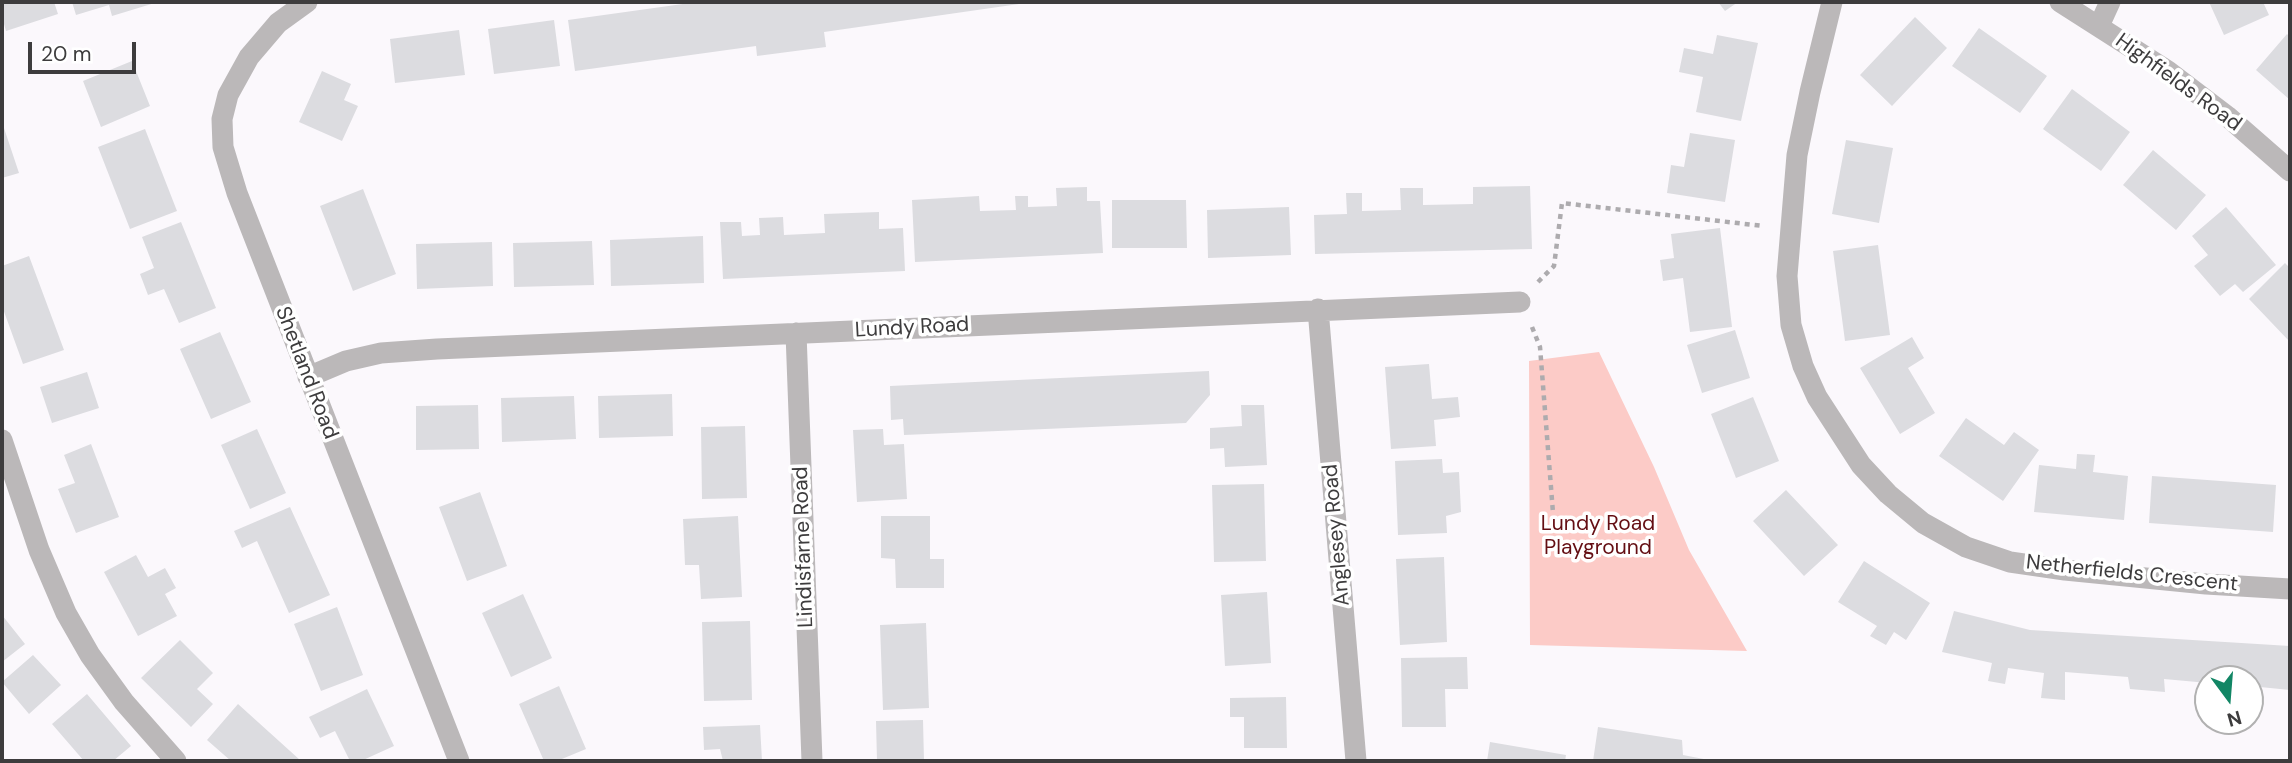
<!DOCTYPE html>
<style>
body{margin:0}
#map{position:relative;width:2292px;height:763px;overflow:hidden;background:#fbf8fc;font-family:"DM Sans",sans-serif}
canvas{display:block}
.frame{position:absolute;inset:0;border:4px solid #3d3c3d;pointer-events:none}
.north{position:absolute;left:2194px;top:665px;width:70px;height:70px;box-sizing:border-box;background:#fff;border:2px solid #b1b1b1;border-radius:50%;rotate:164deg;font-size:19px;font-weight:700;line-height:28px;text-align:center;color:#3d3c3d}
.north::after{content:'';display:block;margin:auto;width:24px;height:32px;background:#128665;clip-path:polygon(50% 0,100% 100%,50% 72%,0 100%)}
.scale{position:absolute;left:28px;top:42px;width:108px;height:32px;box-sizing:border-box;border:4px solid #3d3c3d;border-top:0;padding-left:9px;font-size:21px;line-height:24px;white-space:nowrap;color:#3d3c3d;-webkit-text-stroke:5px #fff;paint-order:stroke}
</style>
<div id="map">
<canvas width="2292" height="763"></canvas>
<div class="frame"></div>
<div class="north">N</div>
<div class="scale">20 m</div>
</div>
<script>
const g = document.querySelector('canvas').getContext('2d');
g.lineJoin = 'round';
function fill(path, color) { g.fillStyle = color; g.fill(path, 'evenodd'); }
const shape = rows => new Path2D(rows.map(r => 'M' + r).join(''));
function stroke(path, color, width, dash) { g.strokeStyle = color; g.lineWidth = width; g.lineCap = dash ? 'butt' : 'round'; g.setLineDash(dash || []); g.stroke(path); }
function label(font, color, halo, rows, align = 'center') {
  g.font = font + ' "DM Sans",sans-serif'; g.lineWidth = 7; g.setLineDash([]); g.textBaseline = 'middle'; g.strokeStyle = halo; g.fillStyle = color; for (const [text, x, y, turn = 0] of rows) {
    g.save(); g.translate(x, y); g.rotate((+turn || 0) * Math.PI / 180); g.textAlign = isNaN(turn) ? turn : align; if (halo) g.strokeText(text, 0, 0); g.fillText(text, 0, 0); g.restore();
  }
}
fill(shape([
 [1599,352,1654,467,1689,550,1747,651,1530,645,1529,361]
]), '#fccbc7');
fill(shape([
 [2,2,54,2,58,14,6,31,2,17],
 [72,2,158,2,112,16,109,5,76,15],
 [697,2,1026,2,1026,3,824,32,826,47,757,56,756,46,575,71,568,20],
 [1718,2,1738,2,1725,11],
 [2209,2,2263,2,2269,15,2224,35],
 [1915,17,1947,48,1892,106,1860,75],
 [554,20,560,66,494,74,488,29],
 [1979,28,2047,76,2020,113,1952,66],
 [459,30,465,75,395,83,390,39],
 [2287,34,2290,37,2290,100,2256,70],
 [1717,35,1758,43,1741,121,1696,112,1703,77,1679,72,1684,48,1713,54],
 [132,61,150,106,101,127,83,81],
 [322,71,351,84,344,100,358,106,342,141,299,122],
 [2072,89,2130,132,2101,171,2043,129],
 [2,122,19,173,2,178],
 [145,129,177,211,130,229,98,147],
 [1690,133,1735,140,1725,202,1667,193,1671,165,1684,167],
 [1846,140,1893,148,1879,223,1832,214],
 [2153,150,2206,195,2176,230,2123,185],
 [1530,186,1532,249,1315,254,1314,215,1347,214,1346,193,1362,193,1362,211,1401,210,1400,188,1423,188,1423,205,1473,204,1473,187],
 [1087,187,1087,201,1100,201,1103,253,915,262,912,200,979,196,980,211,1016,210,1015,196,1028,196,1028,207,1057,206,1056,188],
 [363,189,396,274,353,291,320,206],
 [1112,200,1186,200,1187,248,1112,248],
 [1289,207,1291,255,1208,258,1207,210],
 [2226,207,2276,265,2243,292,2235,284,2220,296,2194,266,2208,255,2192,236],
 [879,212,879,229,903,228,905,271,723,279,720,222,741,222,742,236,760,235,759,218,783,217,784,235,825,233,824,214],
 [181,222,216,308,179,323,164,289,148,295,140,274,154,268,142,237],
 [1720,228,1732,327,1690,332,1683,278,1663,281,1660,260,1674,258,1671,234],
 [703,236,704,283,611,286,610,240],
 [592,241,594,285,514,287,513,243],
 [492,242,493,286,417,289,416,244],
 [1878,245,1890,335,1845,341,1833,251],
 [29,256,64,350,23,364,2,306,2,266],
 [2285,263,2290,268,2290,342,2249,299],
 [1735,330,1750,378,1702,393,1687,345],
 [220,332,251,402,211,419,180,349],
 [1912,337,1924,358,1908,368,1935,413,1900,434,1860,368],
 [1429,364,1432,399,1458,397,1460,417,1434,420,1436,446,1391,449,1385,367],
 [1209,371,1210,395,1186,423,904,435,903,419,891,420,890,386],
 [87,372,99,408,52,423,40,387],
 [672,394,673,436,599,438,598,396],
 [574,396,576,439,502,442,501,398],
 [1753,397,1779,461,1736,478,1711,414],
 [478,405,479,449,416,450,416,406],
 [1241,405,1264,405,1267,465,1225,467,1224,448,1210,449,1210,428,1242,426],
 [1966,418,2004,445,2014,432,2039,450,2003,501,1939,456],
 [745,426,747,498,702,499,701,427],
 [257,429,286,493,250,509,221,445],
 [883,429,884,445,904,444,907,499,857,502,853,430],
 [91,444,119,517,76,533,58,489,75,483,64,455],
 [2077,454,2095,455,2093,472,2128,476,2124,520,2034,512,2039,465,2076,469],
 [1442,459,1443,473,1459,472,1461,512,1446,516,1447,533,1398,535,1395,461],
 [2152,476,2276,485,2273,532,2149,523],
 [1264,484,1266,561,1214,562,1212,485],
 [1786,490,1838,545,1804,576,1753,521],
 [480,492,507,566,467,581,439,507],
 [290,507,330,595,289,613,257,541,242,548,234,531],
 [738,516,742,597,701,599,699,565,685,565,683,519],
 [881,516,930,516,930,559,944,559,944,588,896,588,895,559,881,558],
 [136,555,148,577,165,568,176,588,165,594,177,616,138,636,104,572],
 [1444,557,1447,642,1400,645,1396,559],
 [1864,561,1930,603,1906,640,1894,632,1886,645,1870,636,1877,626,1838,602],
 [1267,592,1271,663,1225,666,1221,595],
 [523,594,552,658,511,677,482,613],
 [337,607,363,675,321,691,294,624],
 [1954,611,2030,630,2290,646,2290,690,2250,686,2250,679,2208,679,2208,683,2164,679,2165,692,2130,689,2128,677,2065,672,2065,700,2041,698,2044,673,2008,668,2005,684,1988,681,1992,663,1942,652],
 [2,615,25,644,2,662],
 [750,621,752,700,704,701,702,622],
 [926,623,929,708,883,710,880,625],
 [180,640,213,673,197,689,213,704,191,727,141,678],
 [33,655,61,685,29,714,2,682],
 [1467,657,1468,689,1445,689,1446,727,1402,727,1401,658],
 [559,686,586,749,557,761,544,761,519,704],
 [367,689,394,746,361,761,350,761,335,731,320,738,309,717],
 [87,694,131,746,113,761,84,761,52,724],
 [1286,697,1287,748,1244,748,1244,717,1230,717,1230,698],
 [238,704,300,760,298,761,231,761,207,740],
 [923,720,924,761,877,761,876,721],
 [760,725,762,761,723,761,720,749,704,750,703,727],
 [1598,727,1682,740,1683,755,1714,761,1593,761],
 [1490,742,1566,755,1565,761,1487,761]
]), '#dcdce0');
stroke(shape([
 [1538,282,1554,266,1562,203,1763,226],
 [1532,327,1540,347,1553,513]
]), '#adabae', 4.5, [5, 5]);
stroke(shape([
 [307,2,278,23,249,57,228,95,222,119,223,147,237,193,459,761],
 [1832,2,1810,92,1797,155,1787,276,1791,325,1803,366,1817,397,1861,465,1888,494,1923,523,1966,547,2010,562,2065,570,2206,584,2290,589],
 [2060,2,2168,71,2227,116,2290,171],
 [2099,26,2110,2],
 [1318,309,1356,761],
 [796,333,812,761],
 [308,377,346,361,381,353,437,349,1520,302],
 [2,440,39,550,66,613,90,655,124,702,176,761]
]), '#bbb8b9', 21);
label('21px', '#3d3c3d', '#fff', [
 ["Highfields Road",2178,83,36],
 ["Lundy Road",912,328,-3],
 ["Shetland Road",306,373,69],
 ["Anglesey Road",1337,535,-95],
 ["Lindisfarne Road",804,547,-92],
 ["Netherfields Crescent",2132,574,6]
]);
label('21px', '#640e13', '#fff', [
 ["Lundy Road",1598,524],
 ["Playground",1598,548]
]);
</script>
